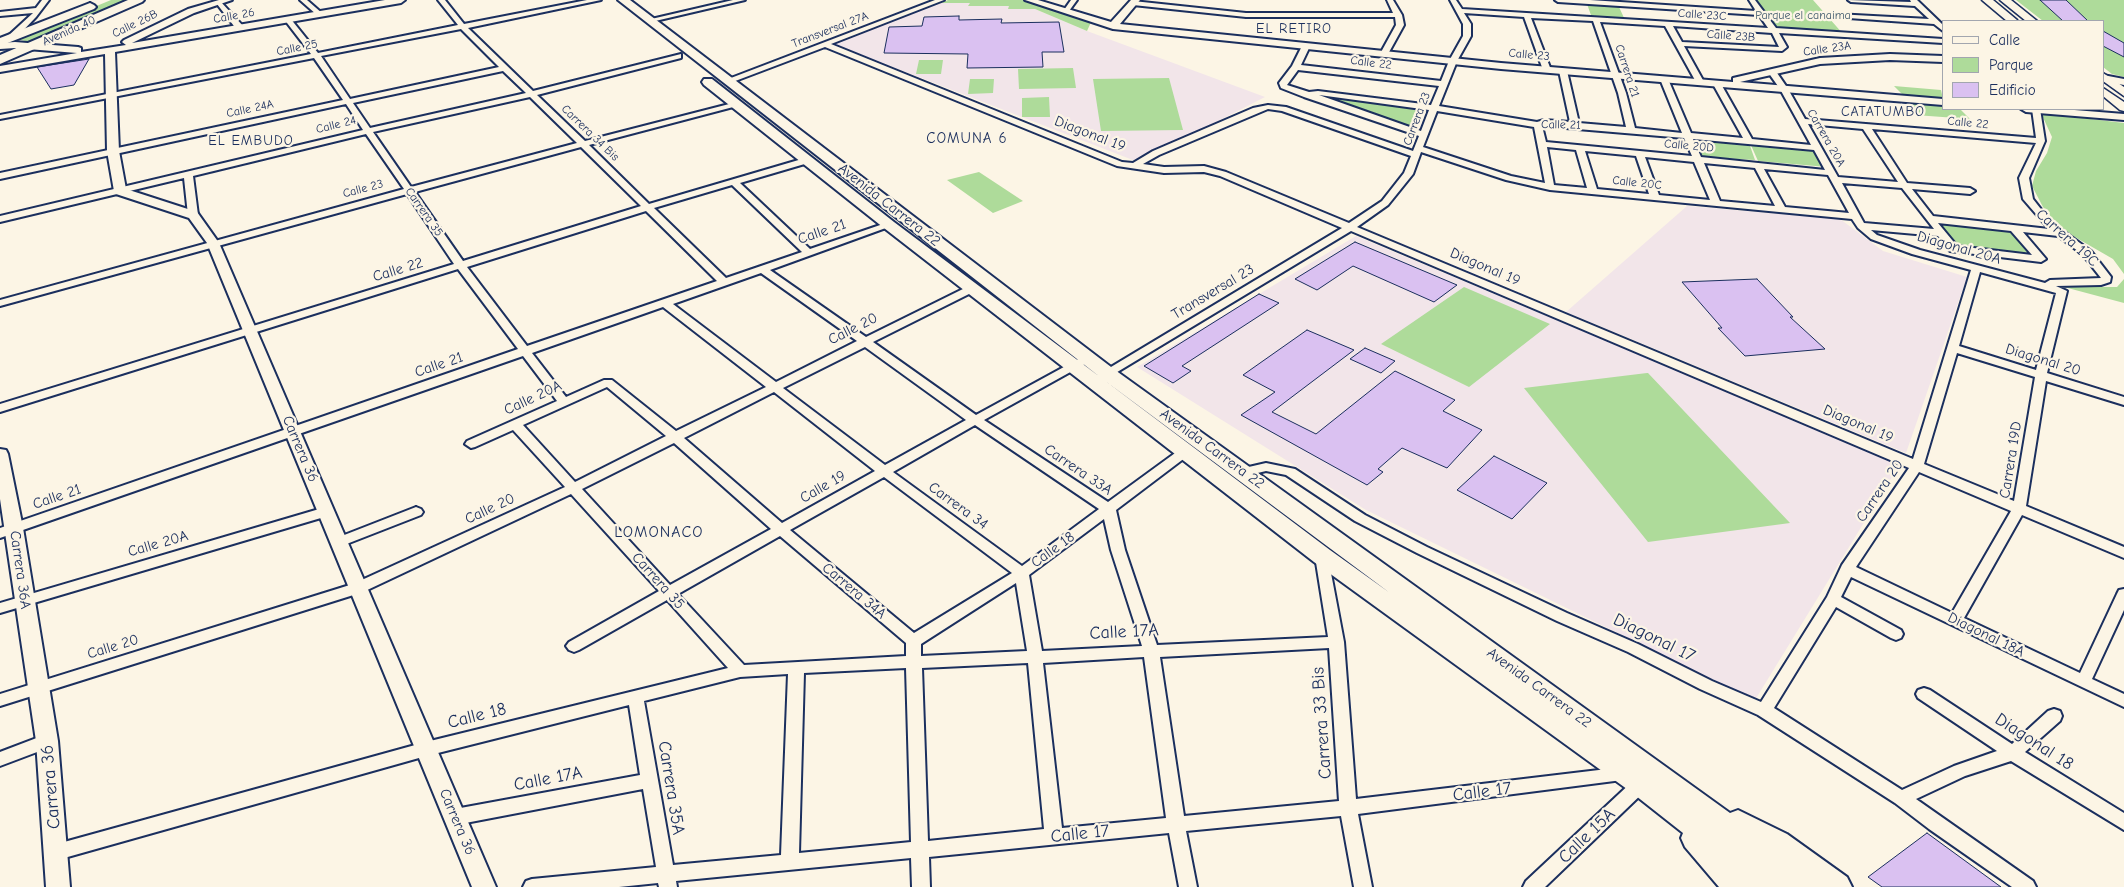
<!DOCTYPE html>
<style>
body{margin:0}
#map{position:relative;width:2124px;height:887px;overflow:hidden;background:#fcf5e5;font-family:"Comic Neue",sans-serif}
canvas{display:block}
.legend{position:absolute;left:1942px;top:20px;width:162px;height:90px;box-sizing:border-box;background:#fcf5e5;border:1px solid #a2a6af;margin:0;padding:6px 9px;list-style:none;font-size:15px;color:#1b2f5e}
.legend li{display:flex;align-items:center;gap:10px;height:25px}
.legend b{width:25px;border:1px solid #a2a6af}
</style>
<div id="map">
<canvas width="2124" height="887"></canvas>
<ul class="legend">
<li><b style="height:6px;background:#fcf5e5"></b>Calle</li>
<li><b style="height:14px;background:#aedb9a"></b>Parque</li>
<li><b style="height:14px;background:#dac1f1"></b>Edificio</li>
</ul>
</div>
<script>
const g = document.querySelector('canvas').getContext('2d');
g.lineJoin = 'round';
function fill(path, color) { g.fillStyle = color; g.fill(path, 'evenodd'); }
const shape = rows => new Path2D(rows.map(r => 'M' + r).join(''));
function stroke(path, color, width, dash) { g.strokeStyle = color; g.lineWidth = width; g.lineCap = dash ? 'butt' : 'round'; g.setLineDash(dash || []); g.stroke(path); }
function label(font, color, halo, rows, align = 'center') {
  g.font = font + ' "Comic Neue",sans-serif'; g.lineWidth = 4.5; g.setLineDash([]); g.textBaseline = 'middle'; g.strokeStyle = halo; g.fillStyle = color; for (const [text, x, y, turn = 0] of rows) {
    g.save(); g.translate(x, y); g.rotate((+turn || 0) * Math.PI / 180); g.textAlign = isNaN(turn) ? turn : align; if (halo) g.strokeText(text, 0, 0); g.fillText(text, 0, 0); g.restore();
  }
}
fill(shape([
 [941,3,970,3,1009,6,1009,9,1035,9,1087,31,1265,97,1138,162,831,43],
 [1687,206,1840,219,1883,251,1967,277,1906,453,1566,312],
 [1356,236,1900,464,1755,700,1366,510,1137,367]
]), '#f2e5e9');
fill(shape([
 [111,0,127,0,29,42,17,39],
 [948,0,1024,0,1065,10,1092,20,1087,31,1035,9,1008,9,1009,6,968,6,970,3,941,3],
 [1754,0,1813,0,1844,35,1778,30],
 [2016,0,2124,0,2124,77,2112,74,2103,67,2103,21,2043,21],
 [1587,4,1619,7,1625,20,1592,18],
 [919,60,943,60,941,74,916,74],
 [1073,68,1076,88,1019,89,1018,69],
 [1169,78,1183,130,1101,131,1093,79],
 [970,79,994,79,993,93,968,94],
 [1894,86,1941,90,1943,99,1904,96],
 [1049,97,1050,117,1022,117,1022,98],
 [1326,97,1425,111,1414,131,1320,98],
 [1904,101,1943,104,1943,109,1960,109,1970,119,1915,115],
 [2041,113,2124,123,2124,274,2113,259,2061,229,2043,207,2032,186,2036,171,2047,153,2052,137],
 [1691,138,1749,143,1755,160,1700,157],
 [1750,143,1816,149,1827,167,1758,161],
 [979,172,1023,201,993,213,947,180],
 [1936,220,2009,229,2037,258,1956,248],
 [2124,279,2124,303,2064,287,2117,287],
 [1464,287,1550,324,1469,387,1381,344],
 [1647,373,1648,373,1790,523,1648,542,1524,388]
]), '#aedb9a');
const building = shape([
 [2040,0,2066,0,2088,21,2063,21,2040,0],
 [959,16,959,20,1002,19,1001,23,1059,22,1064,52,1042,52,1043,67,967,68,968,54,884,53,889,27,922,26,924,17,959,16],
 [2103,31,2124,43,2124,57,2103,46,2103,31],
 [89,59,74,85,51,89,37,67,89,59],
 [1355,242,1457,285,1434,302,1353,266,1317,290,1295,279,1355,242],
 [1757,279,1793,317,1790,317,1825,349,1745,356,1718,328,1722,328,1682,282,1757,279],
 [1259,294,1279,303,1182,366,1191,371,1173,383,1144,366,1259,294],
 [1307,330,1354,350,1272,412,1316,434,1395,371,1455,400,1443,411,1482,430,1447,468,1402,448,1378,469,1383,472,1367,485,1241,415,1275,392,1243,375,1307,330],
 [1365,348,1395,361,1381,373,1350,359,1365,348],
 [1494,456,1547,483,1512,519,1457,490,1494,456],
 [1927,833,2001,887,1882,887,1868,877,1927,833]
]);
fill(building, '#dac1f1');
stroke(building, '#1b2f5e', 1);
const minor = shape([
 [42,0,49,0,36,17,14,40,8,40,8,36,33,13,0,16,0,12,36,8,42,0],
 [300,0,307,0,323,14,317,15,300,0],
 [438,0,445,0,464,24,587,0,601,0,468,28,533,91,681,54,681,58,537,95,585,141,737,102,737,106,589,145,649,204,802,159,808,159,808,163,740,183,810,249,886,223,892,223,894,225,770,270,866,337,967,287,975,287,976,289,975,291,873,342,976,415,1084,356,1092,356,1094,358,1092,360,984,420,1108,502,1182,448,1190,448,1192,451,1190,454,1116,510,1125,550,1157,645,1328,637,1315,556,1317,552,1322,551,1327,552,1344,642,1356,799,1624,767,1630,769,1632,774,1630,779,1358,814,1372,887,1354,887,1341,816,1186,831,1197,887,1179,887,1169,833,929,857,930,887,912,887,911,858,676,881,677,887,659,887,658,883,619,887,523,887,526,881,532,879,656,867,643,789,455,825,449,822,446,817,449,812,455,809,640,775,629,705,426,756,57,860,51,858,48,852,51,846,57,844,426,742,728,668,667,600,579,650,574,652,569,650,566,646,569,642,659,591,571,494,363,592,0,706,0,694,353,584,565,487,513,430,475,447,471,448,465,444,467,441,557,401,523,356,0,538,0,528,518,349,458,269,0,412,0,404,454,264,407,194,0,306,0,300,404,189,366,134,193,176,198,215,193,218,188,215,184,178,0,222,0,216,363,130,346,104,0,179,0,173,343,100,314,58,0,119,0,115,311,54,284,19,288,17,290,18,318,53,458,25,438,0],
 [461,29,499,67,350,99,321,56,461,29],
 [503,71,526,93,370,128,353,103,503,71],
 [530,97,577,143,411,187,373,132,530,97],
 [581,147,641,206,463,261,415,192,581,147],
 [732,185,802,252,726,278,654,208,732,185],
 [646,211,717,281,527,346,467,267,646,211],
 [761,273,857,341,776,382,673,304,761,273],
 [663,307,766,387,676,431,612,380,604,380,566,397,532,353,663,307],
 [865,347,966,420,885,465,783,388,865,347],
 [607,387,666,436,575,482,523,425,607,387],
 [774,392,875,471,782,523,684,438,774,392],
 [975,425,1099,509,1022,566,893,472,975,425],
 [674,443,771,529,670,585,582,489,674,443],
 [884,477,1012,573,914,633,790,530,884,477],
 [1104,519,1111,550,1142,646,1042,651,1029,575,1104,519],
 [780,536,906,643,906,656,744,665,678,594,780,536],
 [1016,583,1027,651,921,656,921,644,1016,583],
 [1329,648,1339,801,1184,816,1160,657,1329,648],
 [1144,657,1166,818,1062,828,1043,663,1144,657],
 [1028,663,1044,829,928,841,922,668,1028,663],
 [906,668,911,842,799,853,804,673,906,668],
 [788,674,781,855,673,865,644,701,740,677,788,674],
 [733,0,745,0,651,22,647,20,733,0],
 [935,0,944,0,831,44,1122,162,1133,163,1153,151,1253,108,1268,105,1286,107,1413,151,1419,136,1304,97,1281,88,1279,83,1292,66,1302,46,1306,44,1310,46,1301,65,1441,81,1449,61,1463,36,1463,24,1450,0,1456,0,1462,9,1768,28,1759,15,1558,2,1555,0,1590,0,1756,11,1749,0,1755,0,1776,28,1943,39,1943,43,1779,33,1787,47,1782,51,1684,46,1704,82,1700,84,1696,82,1665,26,1600,22,1626,93,1635,128,1682,133,1660,79,1664,77,1668,79,1691,133,1743,138,1713,84,1717,82,1721,84,1752,139,1811,145,1780,89,1768,72,1772,70,1775,70,1788,89,1805,119,2036,138,2032,109,2040,109,2045,141,2029,178,2033,199,2051,222,2091,251,2111,277,2110,282,2101,285,2056,286,2067,291,2047,373,2124,397,2124,405,2046,381,2026,506,2124,547,2124,558,2022,515,1964,618,2080,673,2117,594,2119,590,2124,589,2124,610,2092,679,2124,694,2124,707,1851,577,1841,597,1901,630,1903,634,1901,638,1896,640,1891,638,1836,607,1774,708,1902,790,1954,766,1997,751,1918,698,1916,694,1918,690,1924,688,1930,690,2012,744,2048,711,2054,709,2060,711,2062,716,2060,721,2025,752,2124,813,2124,830,2011,761,1965,776,1916,799,2033,881,2036,887,2012,887,1929,829,1895,803,1758,715,1700,689,1628,652,1557,621,1417,553,1355,521,1286,475,1266,471,1245,476,1239,472,1240,469,1266,463,1295,469,1365,515,1427,547,1567,613,1638,644,1712,681,1761,702,1827,597,1842,565,1909,468,1351,231,1104,380,1096,380,1094,378,1096,376,1342,228,1220,176,1204,172,1164,173,1117,166,825,47,730,83,723,81,935,0],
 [1464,13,1524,17,1543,70,1547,72,1551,70,1531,18,1593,21,1618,93,1626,127,1579,123,1567,71,1563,69,1559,71,1570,122,1544,120,1537,122,1439,106,1457,61,1471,36,1471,24,1464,13],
 [1673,26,1772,33,1779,47,1682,42,1673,26],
 [1298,70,1439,86,1431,105,1318,91,1309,92,1287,85,1298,70],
 [1319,95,1429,110,1421,131,1319,95],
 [1268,109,1282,111,1411,156,1404,173,1382,201,1349,223,1226,172,1204,166,1164,167,1143,164,1159,155,1268,109],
 [1437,111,1534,127,1545,183,1511,176,1423,147,1437,111],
 [1808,124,1863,129,1898,182,1838,177,1808,124],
 [1542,126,1684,138,1692,156,1546,142,1542,126],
 [1872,129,2036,143,2019,178,2023,199,2049,229,1933,216,1912,189,1970,194,1975,191,1970,188,1907,183,1872,129],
 [1693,139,1814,150,1825,170,1701,157,1693,139],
 [1547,147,1576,150,1587,188,1554,185,1547,147],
 [1585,151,1636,156,1649,194,1597,189,1585,151],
 [1421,152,1506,180,1550,190,1852,219,1858,228,1871,239,1912,254,1971,270,1913,459,1357,227,1388,205,1413,174,1421,152],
 [1645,157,1694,162,1710,200,1659,195,1645,157],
 [1704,163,1755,168,1775,206,1720,201,1704,163],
 [1764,169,1828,175,1849,213,1785,207,1764,169],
 [1842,183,1902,188,1934,229,1864,223,1842,183],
 [1938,223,2011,231,2032,255,1957,246,1938,223],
 [1871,230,1938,236,1950,251,2041,262,2046,259,2023,232,2058,236,2083,255,2101,278,2050,280,2045,283,1920,250,1877,235,1871,230],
 [1980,272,2056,293,2036,370,1959,346,1980,272],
 [1957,353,2035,377,2014,501,1924,464,1957,353],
 [1919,472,2011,511,1952,613,1856,567,1919,472],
 [1071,0,1077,0,1069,11,1065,11,1064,10,1071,0],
 [1387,0,1393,0,1402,15,1404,25,1388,54,1384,56,1380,54,1396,25,1395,17,1246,17,1133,5,1130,3,1133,1,1246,13,1393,13,1387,0],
 [1848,0,1911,2,1910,0,1917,0,1943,25,1943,31,1934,24,1834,17,1834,15,1836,14,1929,19,1915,6,1851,2,1848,0],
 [217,2,221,2,243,26,243,30,237,30,217,4,217,2],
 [326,507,331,509,333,512,331,515,0,613,0,603,326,507],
 [416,507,421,509,423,512,421,515,344,545,339,547,334,545,332,542,334,539,416,507],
 [47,734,53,736,55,741,53,746,0,766,0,752,47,734],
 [1641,777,1647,779,1649,784,1647,789,1545,887,1523,887,1526,881,1635,779,1641,777]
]);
const tertiary = shape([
 [219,0,232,0,194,13,132,43,385,0,405,0,401,3,115,52,119,151,126,189,197,212,219,243,496,887,472,887,207,243,189,218,116,194,114,191,107,151,105,54,0,72,0,66,77,53,15,48,0,49,0,43,15,42,78,47,81,48,81,52,126,45,122,42,124,40,188,9,219,0],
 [1025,0,1038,0,1111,22,1131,0,1140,0,1120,24,1501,63,1733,82,1733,78,1820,58,1890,54,1943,56,1943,62,1890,60,1820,64,1740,82,1943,99,1943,105,1501,69,1113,29,1025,0],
 [2103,75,2124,79,2124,85,2103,81,2103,75],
 [2021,109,2062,109,2124,114,2124,120,2026,112,2021,109],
 [0,449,6,450,8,454,23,528,58,741,70,887,46,887,36,741,0,499,0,449]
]);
const secondary = shape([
 [1982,0,1993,0,2017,20,2007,21,1982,0],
 [2000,0,2011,0,2037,21,2026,21,2000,0],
 [2103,73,2124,87,2124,96,2103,81,2103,73],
 [2103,88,2124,102,2124,111,2120,110,2103,96,2103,88]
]);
const primary = shape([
 [618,0,630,0,1115,370,1730,813,1738,810,1787,834,1847,877,1852,887,1719,887,1685,847,1681,838,1683,833,1631,792,1314,562,884,228,704,85,702,82,704,79,712,79,894,222,1100,377,618,0],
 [1104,380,1390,593,1330,550,1104,380]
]);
const trunk = shape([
 [128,0,144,0,142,2,0,64,0,55,128,0],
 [90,3,94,5,96,7,94,9,0,46,0,38,90,3]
]);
stroke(minor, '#1b2f5e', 4);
stroke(tertiary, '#1b2f5e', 4);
stroke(secondary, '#1b2f5e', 3);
stroke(primary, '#1b2f5e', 4);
stroke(trunk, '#1b2f5e', 4);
fill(minor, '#fcf5e5');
fill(tertiary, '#fcf5e5');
fill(secondary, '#fcf5e5');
fill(primary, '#fcf5e5');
fill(trunk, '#fcf5e5');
label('12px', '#1b2f5e', '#fcf5e5', [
 ["Calle 23C",1702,15,4],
 ["Calle 26",234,16,-10],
 ["Calle 26B",135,24,-26],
 ["Transversal 27A",830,30,-21],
 ["Avenida 40",69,31,-24],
 ["Calle 23B",1731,36,4],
 ["Calle 25",297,48,-11],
 ["Calle 23A",1827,49,-8],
 ["Calle 23",1529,55,5],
 ["Calle 22",1371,63,7],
 ["Carrera 21",1627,71,72],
 ["Calle 24A",250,109,-12],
 ["Carrera 23",1417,119,-69],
 ["Calle 22",1968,123,5],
 ["Calle 24",336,125,-14],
 ["Calle 21",1561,125,1],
 ["Carrera 34 Bis",590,133,44],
 ["Carrera 20A",1826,138,60],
 ["Calle 20D",1689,146,5],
 ["Calle 20C",1637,183,6],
 ["Calle 23",363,189,-15],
 ["Carrera 35",424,212,55]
]);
label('12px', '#405a6d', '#fcf5e5', [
 ["Parque el canaima",1803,16]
]);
g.letterSpacing = '1px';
label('14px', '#1b2f5e', '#fcf5e5', [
 ["EL RETIRO",1294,29],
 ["CATATUMBO",1883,112],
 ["EL EMBUDO",251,141]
]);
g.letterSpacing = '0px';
label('15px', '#1b2f5e', '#fcf5e5', [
 ["Diagonal 19",1090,134,21],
 ["Avenida Carrera 22",889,205,38],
 ["Calle 21",822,232,-19],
 ["Carrera 19C",2067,238,42],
 ["Diagonal 20A",1959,248,16],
 ["Diagonal 19",1485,267,23],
 ["Calle 22",398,270,-17],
 ["Transversal 23",1213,292,-31],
 ["Calle 20",853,329,-27],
 ["Diagonal 20",2043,360,17],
 ["Calle 21",439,365,-19],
 ["Calle 20A",533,398,-25],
 ["Diagonal 19",1858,424,23],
 ["Carrera 36",300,449,67],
 ["Avenida Carrera 22",1212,449,36],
 ["Carrera 19D",2011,460,-81],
 ["Carrera 33A",1078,470,34],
 ["Calle 19",823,487,-30],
 ["Carrera 20",1880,491,-56],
 ["Calle 21",57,497,-19],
 ["Carrera 34",958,506,36],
 ["Calle 20",490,509,-25],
 ["Calle 20A",158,544,-16],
 ["Calle 18",1053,550,-36],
 ["Carrera 36A",20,570,82],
 ["Carrera 35",658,581,48],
 ["Carrera 34A",854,591,40],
 ["Diagonal 18A",1986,635,26],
 ["Calle 20",113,647,-17],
 ["Avenida Carrera 22",1539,688,36],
 ["Carrera 36",457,822,67]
]);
g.letterSpacing = '1px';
label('15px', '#1b2f5e', '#fcf5e5', [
 ["COMUNA 6",967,139]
]);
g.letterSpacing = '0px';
g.letterSpacing = '1px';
label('16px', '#1b2f5e', '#fcf5e5', [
 ["LOMONACO",659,532]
]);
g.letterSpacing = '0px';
label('18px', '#1b2f5e', '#fcf5e5', [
 ["Calle 17A",1124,632,-3],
 ["Diagonal 17",1654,638,26],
 ["Calle 18",477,716,-14],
 ["Carrera 33 Bis",1322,723,-94],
 ["Diagonal 18",2034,742,33],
 ["Calle 17A",548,779,-11],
 ["Carrera 36",51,787,-95],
 ["Carrera 35A",671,788,81],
 ["Calle 17",1482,792,-7],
 ["Calle 17",1080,834,-6],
 ["Calle 15A",1587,836,-44]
]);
</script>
